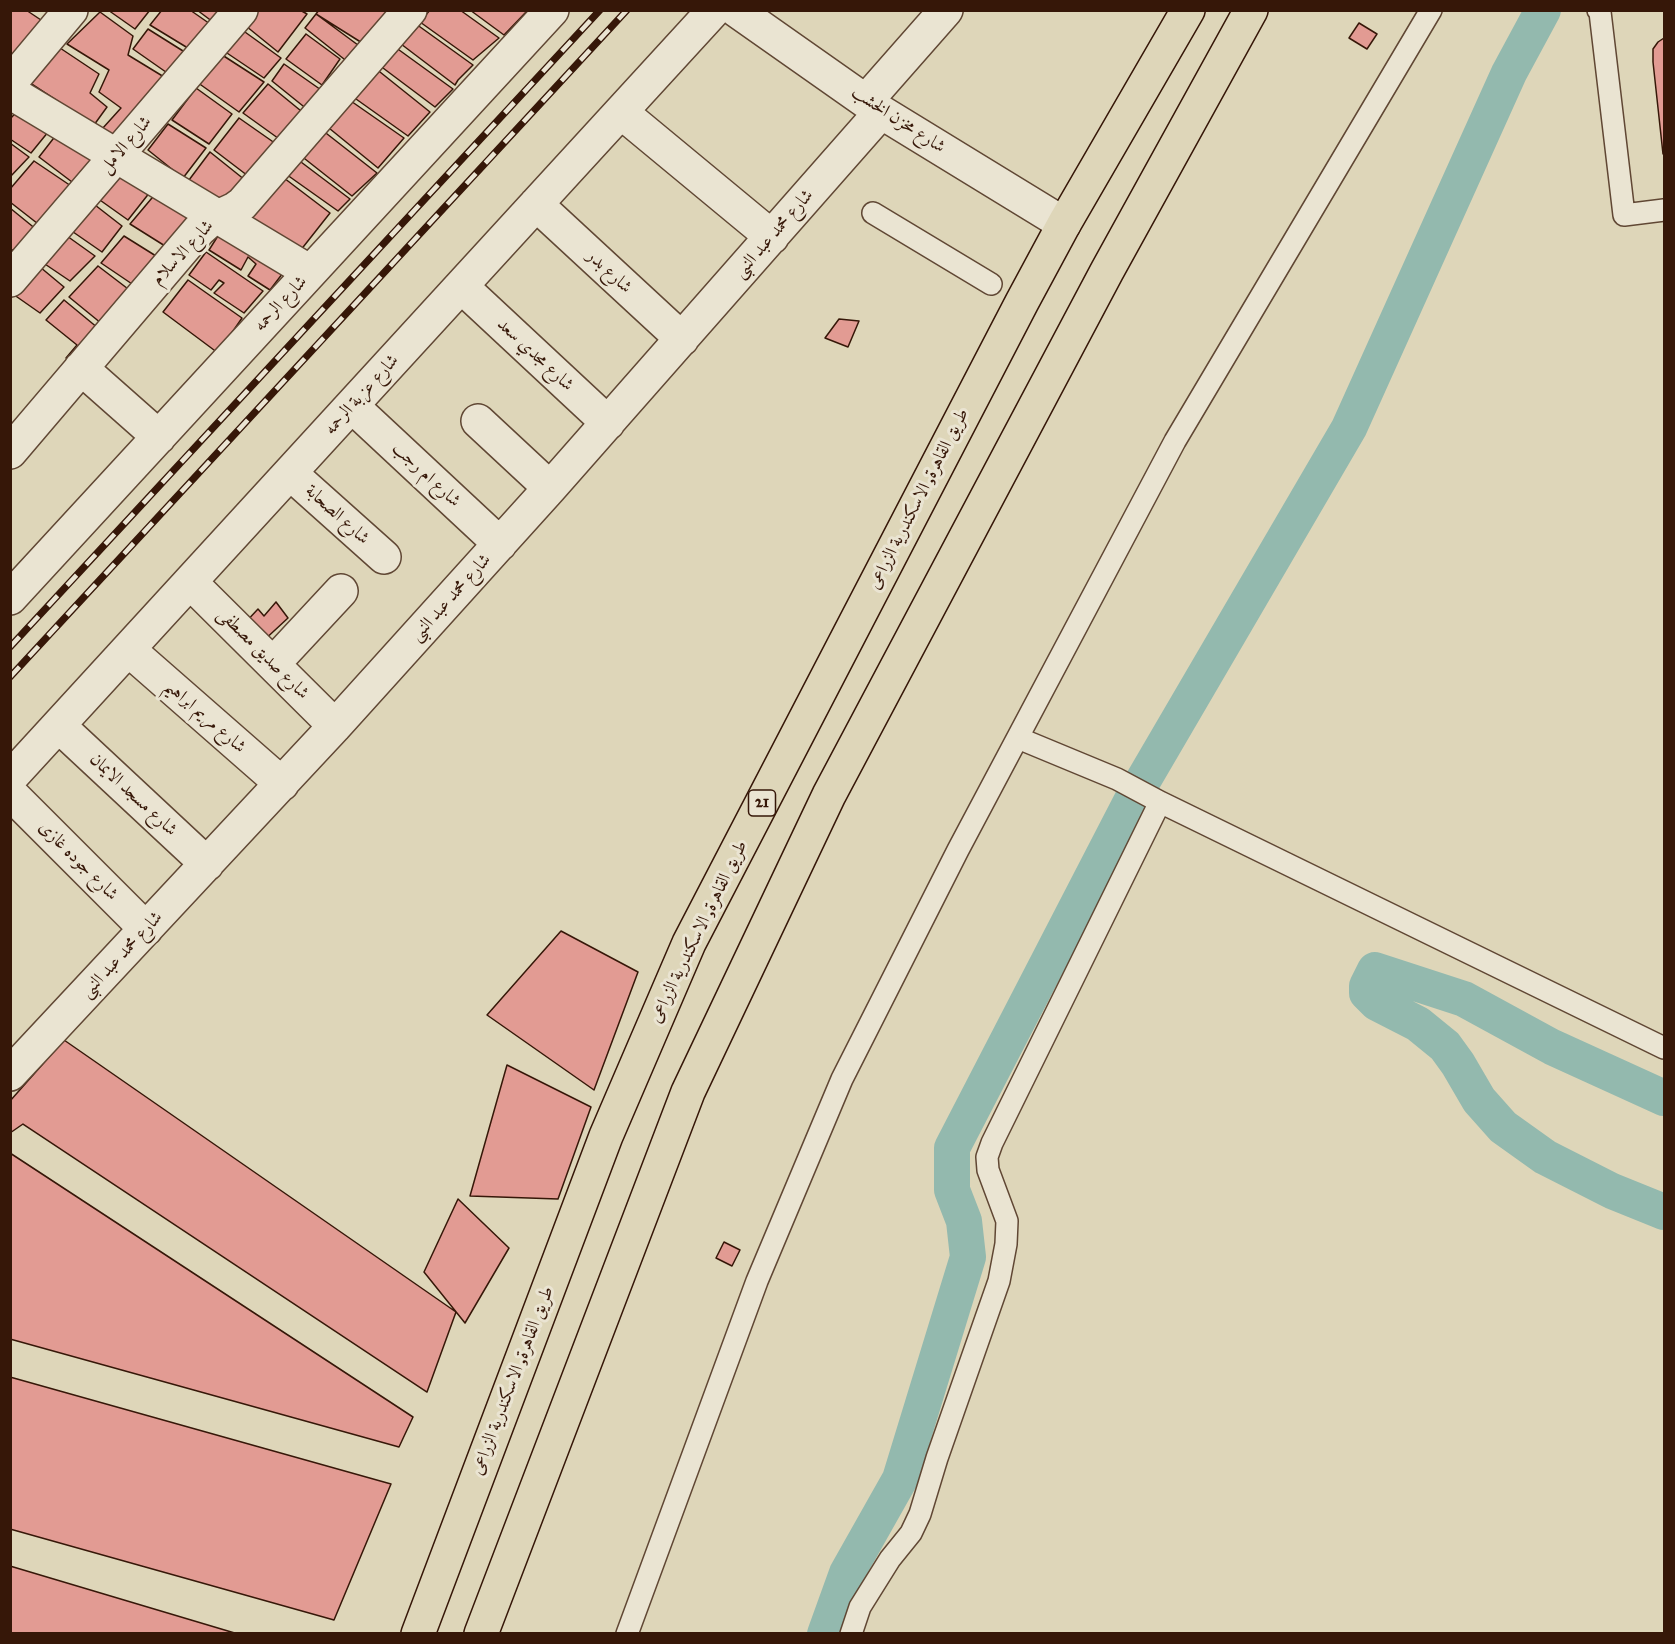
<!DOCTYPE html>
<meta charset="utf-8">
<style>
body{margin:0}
#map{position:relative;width:1675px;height:1644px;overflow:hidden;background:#ded6b9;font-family:"IM FELL Great Primer",serif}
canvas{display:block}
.frame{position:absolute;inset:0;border:12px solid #361708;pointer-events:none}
</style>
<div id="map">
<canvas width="1675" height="1644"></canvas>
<div class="frame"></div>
</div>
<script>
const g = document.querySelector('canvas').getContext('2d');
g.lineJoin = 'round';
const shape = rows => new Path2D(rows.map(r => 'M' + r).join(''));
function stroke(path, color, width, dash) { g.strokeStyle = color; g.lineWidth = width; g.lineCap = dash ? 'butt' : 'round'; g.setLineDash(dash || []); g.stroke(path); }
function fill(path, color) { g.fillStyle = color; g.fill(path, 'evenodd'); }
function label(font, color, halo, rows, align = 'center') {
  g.font = font + ' "IM FELL Great Primer",Amiri,serif'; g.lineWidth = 6; g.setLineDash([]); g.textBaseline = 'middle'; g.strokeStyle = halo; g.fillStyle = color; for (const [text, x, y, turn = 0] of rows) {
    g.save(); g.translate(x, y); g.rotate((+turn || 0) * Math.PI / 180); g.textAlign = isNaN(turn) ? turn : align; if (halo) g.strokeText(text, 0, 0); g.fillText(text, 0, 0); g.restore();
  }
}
stroke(shape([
 [1664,1098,1552,1047,1464,999,1375,970,1367,986,1367,993,1377,1003,1418,1024,1445,1046,1458,1064,1479,1100,1503,1127,1545,1157,1612,1191,1664,1212],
 [825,1634,847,1573,900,1479,968,1257,964,1221,952,1190,952,1148,1134,796,1349,428,1509,73,1543,10]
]), '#93b9ae', 36);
const building = shape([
 [10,10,26,10,47,24,10,69,10,10],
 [108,10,150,10,135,29,108,10],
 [162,10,190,10,213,26,196,53,150,25,162,10],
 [197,10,228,10,217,25,197,10],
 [251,10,300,10,307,14,278,52,241,22,251,10],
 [319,10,396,10,367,46,316,14,319,10],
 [430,10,460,10,499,38,473,60,420,22,430,10],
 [470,10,528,10,504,35,470,10],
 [100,12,133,36,128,55,169,80,119,141,102,129,121,108,99,92,109,70,67,44,100,12],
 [316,14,362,48,349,63,305,28,316,14],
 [1359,23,1377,34,1367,49,1349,38,1359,23],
 [416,24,473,65,458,80,455,85,401,44,416,24],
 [238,27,281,58,264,78,221,49,238,27],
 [148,29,191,56,173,77,133,49,148,29],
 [306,34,340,59,322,85,286,59,306,34],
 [1664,38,1664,154,1663,154,1653,62,1653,49,1658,42,1664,38],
 [57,46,99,74,90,93,107,107,94,125,27,81,57,46],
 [395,47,453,89,435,107,379,65,395,47],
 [216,51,264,82,239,112,194,80,216,51],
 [284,64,324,92,308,110,272,81,284,64],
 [375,68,430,112,408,136,349,94,375,68],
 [268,84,306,115,282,141,243,113,268,84],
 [196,88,232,114,209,144,172,120,196,88],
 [348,99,404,138,378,168,324,124,348,99],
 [23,105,53,126,31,153,10,139,10,119,23,105],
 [239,118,279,146,252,179,214,150,239,118],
 [168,124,206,148,183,178,148,150,168,124],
 [60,130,105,158,76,185,39,157,60,130],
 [322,130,377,173,352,196,300,155,322,130],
 [10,143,29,157,10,177,10,143],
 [210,152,245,180,227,206,189,180,210,152],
 [297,159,350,199,338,211,283,172,297,159],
 [34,161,77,190,42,227,10,202,10,189,34,161],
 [116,163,154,187,128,220,90,193,116,163],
 [280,175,330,213,300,251,250,216,280,175],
 [157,192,203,220,173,251,130,224,157,192],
 [86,198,122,226,102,252,63,225,86,198],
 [10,208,37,230,16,253,10,248,10,208],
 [223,228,289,265,270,290,248,276,256,264,248,257,241,270,209,250,223,228],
 [60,231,95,256,70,281,36,258,60,231],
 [124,236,164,261,141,290,101,263,124,236],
 [206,252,263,291,244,313,214,293,224,283,219,280,211,290,189,275,206,252],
 [34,262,64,287,40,313,10,292,34,262],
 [98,266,136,295,107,328,69,297,98,266],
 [188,280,242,318,218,353,163,312,188,280],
 [64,300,104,333,79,361,66,358,77,345,46,320,64,300],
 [839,319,859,321,848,347,825,338,839,319],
 [276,602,288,618,261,643,243,625,258,609,264,616,276,602],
 [561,931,638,972,594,1090,487,1015,561,931],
 [64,1040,456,1312,427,1392,23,1124,10,1133,10,1101,64,1040],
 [507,1065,591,1107,558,1199,470,1196,507,1065],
 [10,1153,413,1417,399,1447,10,1339,10,1153],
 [458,1199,509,1248,465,1323,424,1272,458,1199],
 [724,1242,740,1250,732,1266,716,1258,724,1242],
 [10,1377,391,1484,334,1620,10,1529,10,1377],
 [10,1566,238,1634,10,1634,10,1566]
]);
fill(building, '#e29b93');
stroke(building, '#361708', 1.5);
const lane = shape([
 [1598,10,1600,12,1624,215,1664,210],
 [873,213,991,284],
 [1018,738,1117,779,1160,802,1664,1048],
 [627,1634,757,1281,842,1079,958,850,1175,441,1431,10],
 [851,1634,860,1607,890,1559,911,1533,920,1514,937,1458,999,1281,1006,1244,1007,1221,988,1170,987,1157,992,1143,1160,802]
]);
const street = shape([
 [736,10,881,112,1064,224],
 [10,83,71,10],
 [10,92,310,272],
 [866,101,946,10],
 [621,112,772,237],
 [536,204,682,339],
 [10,280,241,10],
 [461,286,608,423],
 [81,368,159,437],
 [352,406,500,544],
 [478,421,550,488],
 [10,452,199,230,209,221,235,209,242,204,410,10],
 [290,473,384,557],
 [190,582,335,726],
 [10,598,552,10],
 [129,650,282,784],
 [273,664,341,591],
 [59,726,207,864],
 [10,778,714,10],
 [10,793,146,929],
 [10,1074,335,726,550,488,881,112]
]);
const highway = shape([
 [418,1634,606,1136,689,943,1022,302,1064,224,1188,10],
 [481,1634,688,1092,829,795,1107,271,1251,10]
]);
stroke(lane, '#604734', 24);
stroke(street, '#604734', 36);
stroke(highway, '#361708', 36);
stroke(lane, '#eae4d2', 21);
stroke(street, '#eae4d2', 33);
stroke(highway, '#ded6b9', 33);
const rail = shape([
 [10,647,600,10],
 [10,677,627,10]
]);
stroke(rail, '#361708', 7);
stroke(rail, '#eae4d2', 4.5, [14]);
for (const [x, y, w] of [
 [762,803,27]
]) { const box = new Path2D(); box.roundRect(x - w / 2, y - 13, w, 26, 4.5); g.fillStyle = '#eae4d2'; g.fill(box); stroke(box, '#361708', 1.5); }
label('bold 16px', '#361708', null, [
 ["21",762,803]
]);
label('18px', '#361708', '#eae4d2', [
 ["شارع مخزن الخشب",898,120,33],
 ["شارع الامل",126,145,-49],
 ["شارع محمد عبد النبى",774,234,-49],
 ["شارع الاسلام",183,253,-47],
 ["شارع بدر",609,272,43],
 ["شارع الرحمه",281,304,-47],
 ["شارع مجدي سعد",535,355,43],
 ["شارع عزبة الرحمه",362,395,-48],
 ["شارع ام رجب",426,475,43],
 ["طريق القاهرة, الاسكندرية الزراعى",919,499,-63],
 ["شارع الصحابة",337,515,42],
 ["شارع محمد عبد النبى",451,598,-48],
 ["شارع صديق مصطفى",263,654,45],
 ["شارع مريم ابراهيم",205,717,41],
 ["شارع مسجد الايمان",133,795,43],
 ["شارع جوده غازى",78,861,45],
 ["طريق القاهرة, الاسكندرية الزراعى",699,932,-64],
 ["شارع محمد عبد النبى",122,955,-47],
 ["طريق القاهرة, الاسكندرية الزراعى",513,1381,-69]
]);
</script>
